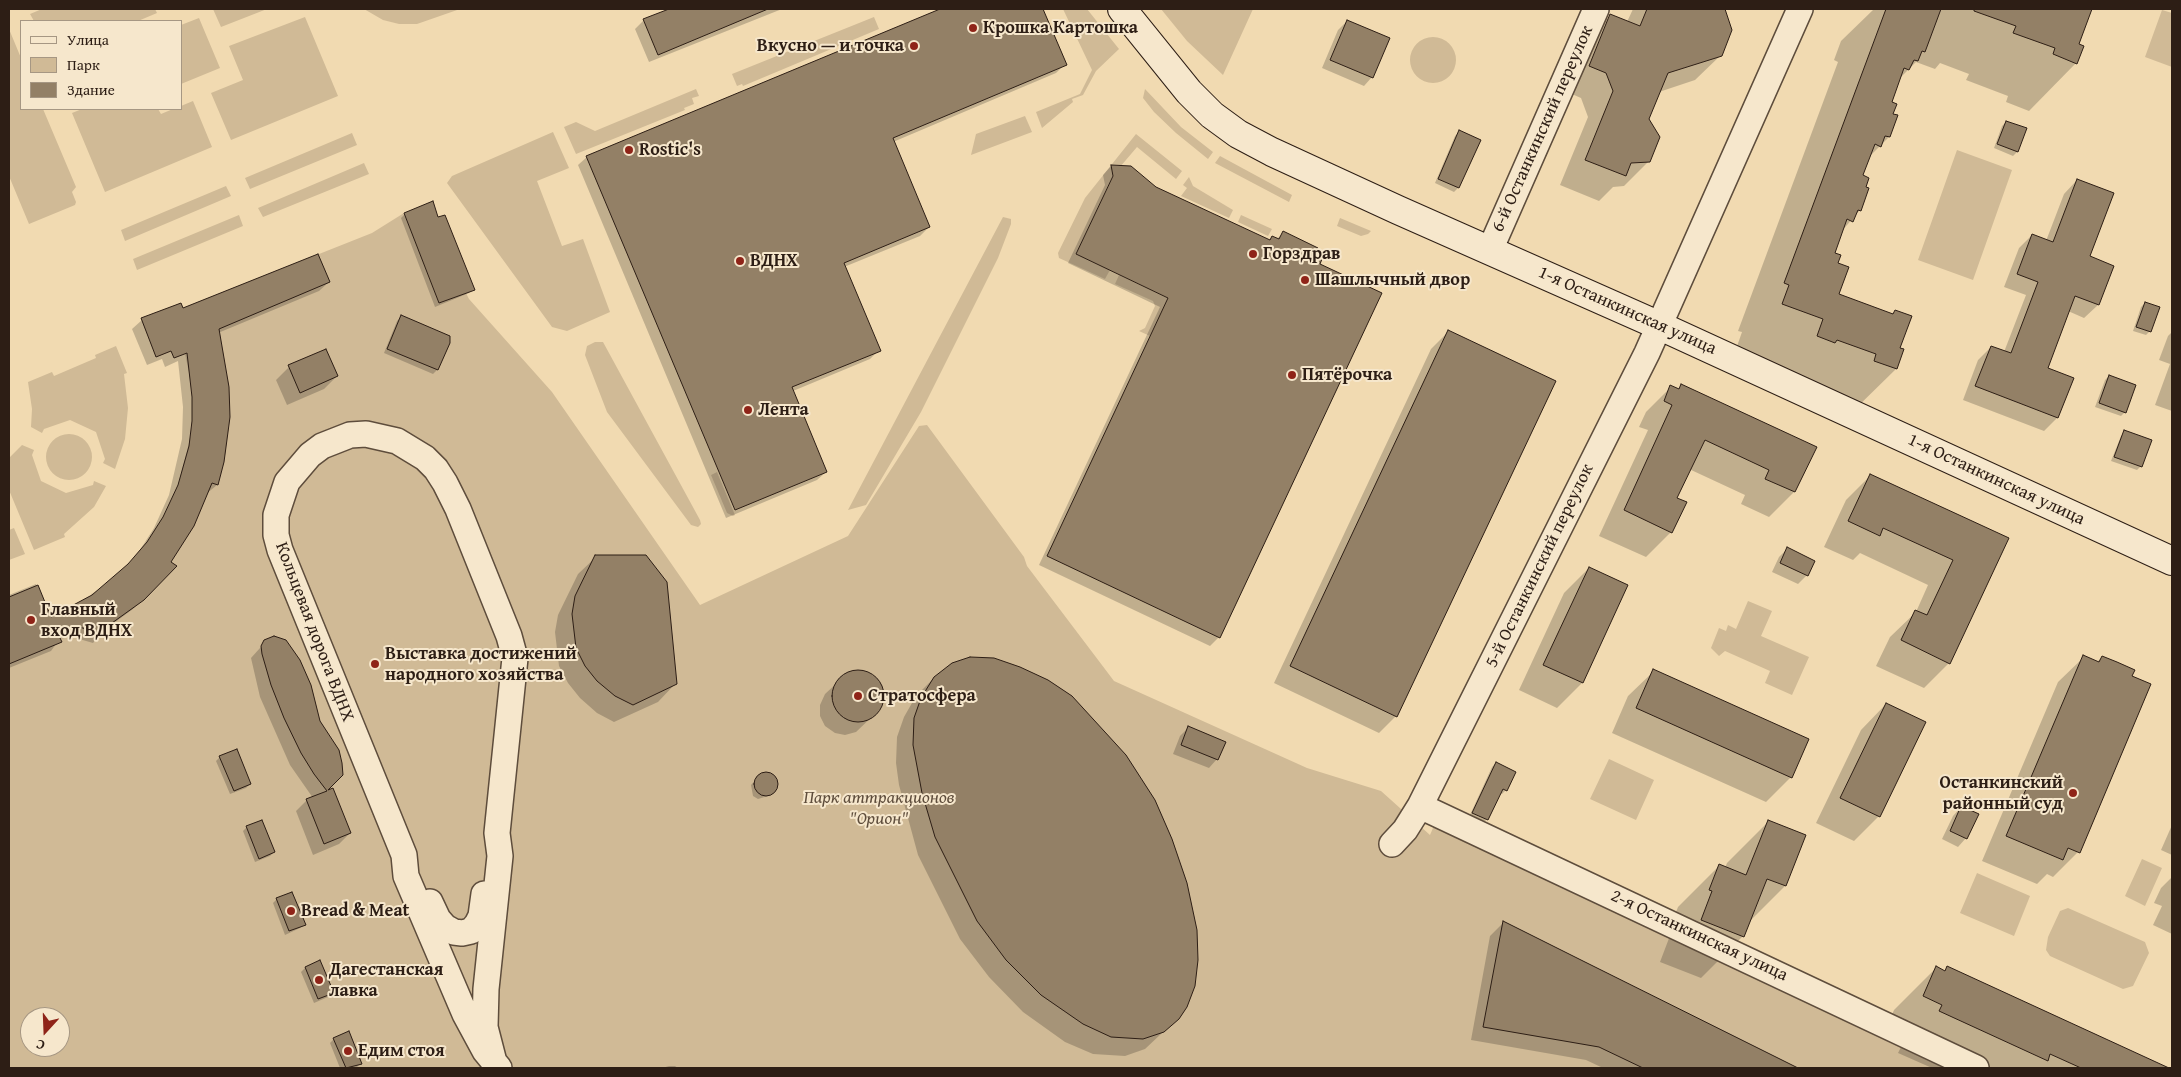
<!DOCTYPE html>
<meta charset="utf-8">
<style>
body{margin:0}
#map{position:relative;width:2181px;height:1077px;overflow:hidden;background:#f1dab1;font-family:"Gentium Book Plus",serif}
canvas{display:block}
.frame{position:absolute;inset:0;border:10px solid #2d1e15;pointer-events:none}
.legend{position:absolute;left:20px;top:20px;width:162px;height:90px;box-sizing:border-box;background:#f6e7cc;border:1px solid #a69783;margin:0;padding:6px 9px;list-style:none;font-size:15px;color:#2d1e15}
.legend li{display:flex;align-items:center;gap:10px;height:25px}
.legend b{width:25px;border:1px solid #a69783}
.north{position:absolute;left:20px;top:1007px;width:50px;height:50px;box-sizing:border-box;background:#f6e7cc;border:1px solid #a69783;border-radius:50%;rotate:200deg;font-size:14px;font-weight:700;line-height:20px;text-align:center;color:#2d1e15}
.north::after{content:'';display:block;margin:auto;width:18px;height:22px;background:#8f2418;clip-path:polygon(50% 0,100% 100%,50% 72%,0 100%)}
</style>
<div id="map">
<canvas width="2181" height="1077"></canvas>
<div class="frame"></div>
<ul class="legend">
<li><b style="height:6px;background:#f6e7cc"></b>Улица</li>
<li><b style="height:14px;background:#d0ba96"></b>Парк</li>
<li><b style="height:14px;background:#938066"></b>Здание</li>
</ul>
<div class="north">С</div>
</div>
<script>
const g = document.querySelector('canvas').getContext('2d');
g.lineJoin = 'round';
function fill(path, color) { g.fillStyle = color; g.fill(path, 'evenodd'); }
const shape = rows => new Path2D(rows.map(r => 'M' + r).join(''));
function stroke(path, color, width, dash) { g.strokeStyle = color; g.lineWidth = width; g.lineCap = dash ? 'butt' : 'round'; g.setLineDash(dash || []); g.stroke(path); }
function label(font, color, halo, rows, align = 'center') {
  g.font = font + ' "Gentium Book Plus",serif'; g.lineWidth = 4; g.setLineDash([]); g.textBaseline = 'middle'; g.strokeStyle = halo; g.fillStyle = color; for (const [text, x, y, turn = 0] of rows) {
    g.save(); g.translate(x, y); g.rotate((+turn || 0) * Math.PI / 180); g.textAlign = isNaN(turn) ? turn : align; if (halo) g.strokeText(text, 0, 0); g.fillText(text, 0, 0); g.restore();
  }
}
fill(shape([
 [42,9,155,9,157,13,138,21,34,21,30,14],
 [213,9,267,9,221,27],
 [364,9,460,9,417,24,399,24,383,20],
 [1063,9,1087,9,1119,49,1096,71,1083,95,1072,99,1073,102,1042,128,1036,112,1080,94,1092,70],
 [1161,9,1253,9,1223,75,1187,41],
 [2162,10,2172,13,2172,67,2145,57],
 [305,17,338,96,231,140,211,93,243,80,229,46],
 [874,17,879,29,743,86,742,84,737,86,732,74],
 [199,18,220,68,181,84,181,25],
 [9,29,21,58,21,109,43,109,76,187,72,192,76,202,75,205,29,224,9,176],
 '1410 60a23 23 0 1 1 46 0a23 23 0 1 1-46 0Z',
 [696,89,699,96,692,98,694,104,684,108,685,110,576,154,564,127,576,122,595,131],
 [1145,89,1181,127,1213,152,1208,159,1176,133,1154,112,1143,98],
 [193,101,212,147,105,192,72,113,82,109,158,109,161,114,173,109,181,109,181,106],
 [1025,116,1032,132,971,155,976,134],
 [553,132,569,168,537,181,562,246,583,239,610,312,567,331,552,327,447,183,452,176],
 [352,133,357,145,250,189,245,178],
 [1136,134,1182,171,1176,179,1137,147,1120,167,1118,165,1113,166,1112,171,1114,173,1076,254,1110,270,1105,279,1059,258,1058,253,1085,198],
 [1957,150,2012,170,1973,280,1918,260],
 [1220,156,1292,195,1289,202,1215,163],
 [364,163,369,174,263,217,258,208],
 [1189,177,1193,186,1233,210,1229,218,1181,196,1187,188,1183,185],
 [226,186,231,196,125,241,121,230],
 [404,213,439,303,466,293,469,299,552,392,700,605,848,536,919,426,927,425,1024,557,1027,566,1114,681,1307,768,1381,791,1430,835,1433,828,1444,826,1951,1068,9,1068,9,598,36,587,59,640,68,636,59,616,63,614,62,611,92,596,91,594,118,578,144,548,165,514,178,485,190,439,192,438,192,399,194,397,185,354,174,358,171,351,156,357,141,319,181,303,183,308,372,233],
 [30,1017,60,1017,60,1047,30,1047],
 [239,215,243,226,137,270,133,259],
 [1241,215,1272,229,1268,236,1238,222],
 [1003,217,1011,219,1011,224,998,258,921,412,866,505,848,510],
 [1340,218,1371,231,1368,234,1361,236,1337,226],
 [1119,275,1168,298,1150,336,1139,331,1145,328,1155,306,1153,301,1115,284],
 [595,342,603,342,700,520,701,524,698,527,691,525,607,412,585,355,587,346],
 [116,346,127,373,124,374,128,408,125,439,115,469,103,463,105,459,96,432,70,420,44,429,42,433,31,427,32,409,28,382,52,372,54,376,96,358,95,355],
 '46 457a23 23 0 1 1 46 0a23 23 0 1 1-46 0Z',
 [22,445,34,450,32,455,41,481,66,493,93,485,94,481,106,486,94,507,64,534,65,537,34,550,9,490,9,458],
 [717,472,735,515,733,516,727,513,711,475],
 [14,528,25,554,9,560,9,530],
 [1748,601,1772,611,1761,636,1809,657,1792,695,1765,683,1770,671,1725,651,1719,656,1711,648,1719,628,1726,631,1728,625,1736,629],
 [1609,759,1654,780,1636,820,1590,799],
 [2142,859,2162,868,2145,906,2125,896],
 [1977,873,2030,896,2014,936,1960,913],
 [2068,908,2145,942,2149,953,2133,986,2123,989,2050,956,2046,950,2048,937,2060,911]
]), '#d0ba96');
fill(shape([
 [672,9,782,9,649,62,635,29,644,20],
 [943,9,1042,9,1065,64,1056,73,893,142,929,227,920,236,844,267,879,350,870,359,793,391,826,472,817,480,726,518,578,165,587,157],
 [1633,9,1723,9,1731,30,1721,55,1695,80,1659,92,1648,119,1649,161,1624,186,1613,187,1599,201,1560,185,1588,117,1581,98,1565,91,1585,40,1611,15,1627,22],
 [1874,9,2082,9,2090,12,2078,44,2076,63,2029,111,2006,102,2008,96,1966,80,1969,74,1940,63,1935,69,1916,62,1899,79,1890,103,1892,114,1896,116,1889,137,1868,158,1861,176,1860,210,1841,232,1833,253,1836,263,1837,294,1892,314,1895,311,1899,348,1903,350,1896,369,1848,416,1735,352,1742,332,1738,331,1838,62,1834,60,1841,41],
 [1347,21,1372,77,1364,86,1322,68,1338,30],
 [2006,122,2025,129,2017,152,2013,156,1994,148,2002,126],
 [1459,132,1479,140,1458,188,1454,192,1435,183,1455,136],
 [1111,166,1269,241,1272,237,1277,239,1283,233,1219,637,1210,646,1039,565,1160,307,1068,263,1105,185,1103,175],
 [2077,180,2088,257,2112,266,2098,305,2084,318,2068,311,2046,368,2072,378,2057,418,2044,431,1963,400,1978,360,1991,347,2004,352,2026,295,2004,287,2019,248,2032,235,2046,241,2064,194],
 [405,214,437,219,473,289,469,293,435,307,401,218],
 [329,282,319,291,218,333,217,485,206,494,170,562,175,566,133,609,103,631,93,643,69,636,59,640,51,651,9,668,9,595,36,584,50,618,92,596,122,572,138,553,154,528,169,495,182,439,183,407,178,361,165,367,162,359,147,365,132,329,142,320],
 [2145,303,2150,331,2146,335,2133,331,2141,307],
 [401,317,448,342,437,370,433,374,384,353,397,321],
 [1448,332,1396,716,1379,733,1274,683,1431,349],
 [2172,332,2172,411,2155,405,2170,364,2159,360,2168,336],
 [289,367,337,376,324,389,287,405,276,380],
 [2109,376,2125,412,2121,416,2095,407,2105,380],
 [1682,386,1794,492,1769,517,1741,504,1745,495,1689,469,1676,498,1671,532,1646,557,1599,536,1648,430,1639,427,1646,412,1671,387,1677,390],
 [2125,432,2141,466,2137,470,2111,461,2121,436],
 [1871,475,2007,538,1949,663,1924,688,1876,666,1890,637,1916,612,1928,585,1860,553,1853,560,1824,547,1846,500],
 [1787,549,1813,561,1807,575,1798,584,1772,572,1779,557],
 [596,557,675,684,658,702,614,722,597,713,580,698,568,683,559,666,555,632,558,615,578,574],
 [1589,568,1627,586,1582,683,1557,708,1519,690,1564,593],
 [269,638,319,722,339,779,325,793,350,833,339,844,313,855,296,811,307,800,313,798,290,765,260,697,251,658],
 [2084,657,2097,662,2102,657,2078,852,2053,877,2047,874,2037,884,1982,861,2058,682],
 [859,671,870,674,878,681,883,690,883,701,878,711,856,732,845,735,835,733,825,726,820,716,820,705,825,694,839,681,848,673],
 [1654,671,1791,777,1766,802,1612,733,1628,696],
 [934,678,1072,697,1125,756,1178,1018,1145,1049,1125,1056,1093,1054,1065,1042,1023,1012,989,977,960,939,918,855,899,785,896,763,897,737,904,717,916,696],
 [1886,704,1879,816,1854,841,1816,823,1861,730],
 [1188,728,1217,759,1209,768,1173,754,1180,736],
 [220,757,250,784,246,788,230,794,216,761],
 [1496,763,1506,790,1502,794,1499,793,1487,819,1483,823,1469,817,1492,767],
 [764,773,774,776,777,781,776,787,768,796,758,799,753,796,751,785,759,776],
 [1961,807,1966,838,1958,847,1942,839,1953,816],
 [1769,821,1805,835,1785,886,1749,922,1743,936,1701,978,1660,962,1671,933,1668,932,1678,907,1720,865,1725,868,1727,863],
 [2172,825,2172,855,2161,850],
 [247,827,274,852,270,856,255,862,243,831],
 [2172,877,2172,934,2153,925,2162,906,2154,903,2161,888],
 [277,899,304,924,300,928,285,935,273,903],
 [1503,923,1796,1068,1603,1068,1586,1060,1471,1040,1490,936],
 [320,962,332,993,328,997,314,1003,301,972,305,968],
 [1936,968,1944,971,1947,968,2166,1068,1932,1068,1898,1053,1901,1047,1882,1038,1894,1010],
 [334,1039,361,1063,357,1067,340,1068,330,1043],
 [669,1066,675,1066,678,1068,662,1068]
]), '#0003');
const building = shape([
 [669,9,768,9,658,55,643,19,669,9],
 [940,9,1043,9,1067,65,893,138,930,227,844,263,881,351,792,387,827,472,735,510,586,156,940,9],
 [1647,9,1725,9,1732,30,1722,56,1668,73,1649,119,1660,137,1650,162,1631,163,1626,176,1585,160,1613,91,1606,73,1589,66,1610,14,1640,26,1647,9],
 [1886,9,1941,9,1925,52,1922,51,1918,61,1914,60,1909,70,1904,68,1892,102,1897,104,1893,114,1898,115,1890,137,1885,136,1881,147,1875,144,1863,175,1869,178,1866,187,1869,188,1861,211,1858,210,1853,222,1847,219,1835,253,1841,255,1838,263,1849,267,1839,294,1893,314,1895,310,1912,316,1900,348,1904,349,1897,369,1874,361,1876,354,1837,340,1835,343,1817,336,1823,319,1782,304,1789,285,1784,283,1886,9],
 [1974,9,2092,9,2079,44,2084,46,2077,64,2053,54,2055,48,2013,33,2016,26,1974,11,1974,9],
 [1347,20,1390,38,1373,78,1330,60,1347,20],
 [2006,121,2027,128,2018,152,1997,144,2006,121],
 [1459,130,1481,140,1459,188,1438,179,1459,130],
 [1111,165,1131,166,1156,187,1270,240,1272,236,1279,239,1283,231,1318,248,1315,256,1322,259,1320,264,1382,293,1220,638,1047,556,1168,298,1076,254,1113,176,1111,165],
 [2077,179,2114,193,2090,256,2114,266,2099,305,2075,296,2048,368,2074,378,2058,418,1975,386,1991,346,2011,353,2038,282,2017,274,2032,234,2053,242,2077,179],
 [433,201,438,217,445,215,475,290,439,303,404,213,433,201],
 [318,254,330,282,219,329,229,387,230,417,224,462,218,485,212,483,194,526,171,562,177,566,144,600,105,628,104,634,79,627,59,636,62,642,9,664,9,597,38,585,51,617,92,595,128,564,147,542,163,517,178,485,189,446,192,421,192,397,187,353,174,358,171,351,156,357,141,318,181,303,183,308,318,254],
 [2145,302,2160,307,2151,332,2136,327,2145,302],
 [401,315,450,336,450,343,438,370,387,349,401,315],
 [1448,330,1556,381,1397,717,1290,666,1448,330],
 [326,349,338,376,300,393,288,365,326,349],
 [2109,375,2136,385,2126,413,2099,403,2109,375],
 [1681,384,1817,447,1795,492,1765,479,1769,470,1705,440,1677,498,1687,502,1672,533,1624,510,1672,405,1664,401,1670,385,1679,389,1681,384],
 [2124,430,2152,440,2142,467,2114,457,2124,430],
 [1870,474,2009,538,1950,664,1901,640,1915,610,1927,615,1953,560,1883,528,1880,536,1848,521,1870,474],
 [1787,547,1815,561,1808,576,1780,563,1787,547],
 [595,555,646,555,667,582,677,684,633,705,615,696,597,681,585,666,576,648,572,614,575,596,595,555],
 [1589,567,1628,585,1583,683,1543,665,1589,567],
 [274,636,286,640,300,660,311,685,320,721,339,750,342,763,343,775,328,790,333,788,351,833,324,844,306,799,327,791,314,774,301,753,284,718,271,685,262,654,261,646,264,640,274,636],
 [2083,655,2099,662,2102,656,2117,662,2135,670,2132,676,2151,684,2080,853,2068,848,2063,860,2006,836,2083,655],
 [970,657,994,658,1020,667,1048,680,1072,696,1126,755,1155,800,1172,839,1187,883,1197,930,1198,960,1195,986,1187,1007,1179,1019,1164,1032,1143,1039,1111,1037,1083,1024,1041,995,1006,960,977,921,935,837,922,793,913,745,914,718,921,698,934,677,952,663,970,657],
 [1653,669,1809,739,1792,778,1636,708,1653,669],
 '832 696a26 26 0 1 1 52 0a26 26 0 1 1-52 0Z',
 [1886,703,1926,722,1880,817,1840,798,1886,703],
 [1188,726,1226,742,1218,760,1181,745,1188,726],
 [237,749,251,784,234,791,219,756,237,749],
 [1496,762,1516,772,1507,791,1503,789,1488,820,1472,813,1496,762],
 '754 784a12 12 0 1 1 24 0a12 12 0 1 1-24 0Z',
 [1961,806,1979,814,1967,839,1950,831,1961,806],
 [262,820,275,852,259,859,246,826,262,820],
 [1768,820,1806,835,1786,886,1767,879,1744,937,1701,920,1712,891,1709,890,1719,864,1746,875,1768,820],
 [292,892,306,925,289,931,276,898,292,892],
 [1503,921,1583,961,1798,1068,1643,1068,1599,1047,1483,1027,1503,921],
 [320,960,334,993,318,999,305,967,320,960],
 [1936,966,1945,971,1947,966,2169,1068,2081,1068,2050,1054,2048,1061,1939,1011,1942,1005,1923,996,1936,966],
 [349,1031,362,1064,346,1068,333,1038,349,1031]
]);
fill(building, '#938066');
stroke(building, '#2d1e15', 1);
const street = shape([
 [1490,250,1596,9],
 [1420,806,1976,1068],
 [1392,844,1405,830,1420,806,1647,353,1800,9],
 [430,902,438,919,445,927,454,932,462,933,471,931,477,924,481,916,484,894],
 [494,1062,485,1027,486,989,500,856,497,833,515,658,509,636,458,509,445,483,436,469,425,458,397,441,366,434,350,435,322,446,310,455,287,482,276,515,276,535,280,550,404,855,406,876,465,1014,485,1051,499,1068]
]);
const secondary = shape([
 [1122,9,1189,92,1212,115,1238,134,1272,152,1398,210,1660,326,2172,561]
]);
stroke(street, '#5e4d3c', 28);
stroke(secondary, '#2d1e15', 30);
stroke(street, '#f6e7cc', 25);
stroke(secondary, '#f6e7cc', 28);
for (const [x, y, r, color] of [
 [973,28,5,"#8f2418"],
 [914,46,5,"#8f2418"],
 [629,150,5,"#8f2418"],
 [1253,254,5,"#8f2418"],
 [740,261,5,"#8f2418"],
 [1305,280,5,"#8f2418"],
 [1292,375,5,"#8f2418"],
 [748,410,5,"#8f2418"],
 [31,620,5,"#8f2418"],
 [375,664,5,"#8f2418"],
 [858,696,5,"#8f2418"],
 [2073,793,5,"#8f2418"],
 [291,911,5,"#8f2418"],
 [319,980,5,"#8f2418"],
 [348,1051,5,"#8f2418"]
]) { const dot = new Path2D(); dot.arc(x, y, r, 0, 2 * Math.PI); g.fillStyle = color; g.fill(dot); stroke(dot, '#f6e7cc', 2); }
label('bold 18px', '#2d1e15', '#f6e7cc', [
 ["Крошка Картошка",983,28],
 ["Вкусно — и точка",904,46,"right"],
 ["Rostic's",639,150],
 ["Горздрав",1263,254],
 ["ВДНХ",750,261],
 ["Шашлычный двор",1315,280],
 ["Пятёрочка",1302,375],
 ["Лента",758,410],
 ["Главный",41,610],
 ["вход ВДНХ",41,631],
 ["Выставка достижений",385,654],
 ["народного хозяйства",385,675],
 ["Стратосфера",868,696],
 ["Останкинский",2063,783,"right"],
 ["районный суд",2063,804,"right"],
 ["Bread & Meat",301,911],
 ["Дагестанская",329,970],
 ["лавка",329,991],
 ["Едим стоя",358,1051]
], 'left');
label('18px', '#2d1e15', '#f6e7cc', [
 ["6-й Останкинский переулок",1543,129,-66],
 ["1-я Останкинская улица",1627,311,24],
 ["1-я Останкинская улица",1996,480,25],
 ["5-й Останкинский переулок",1540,566,-64],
 ["Кольцевая дорога ВДНХ",314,632,69],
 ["2-я Останкинская улица",1699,936,25]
]);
label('italic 18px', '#5e4d3c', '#f6e7cc', [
 ["Парк аттракционов",879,798],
 ["\"Орион\"",879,819]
]);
</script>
